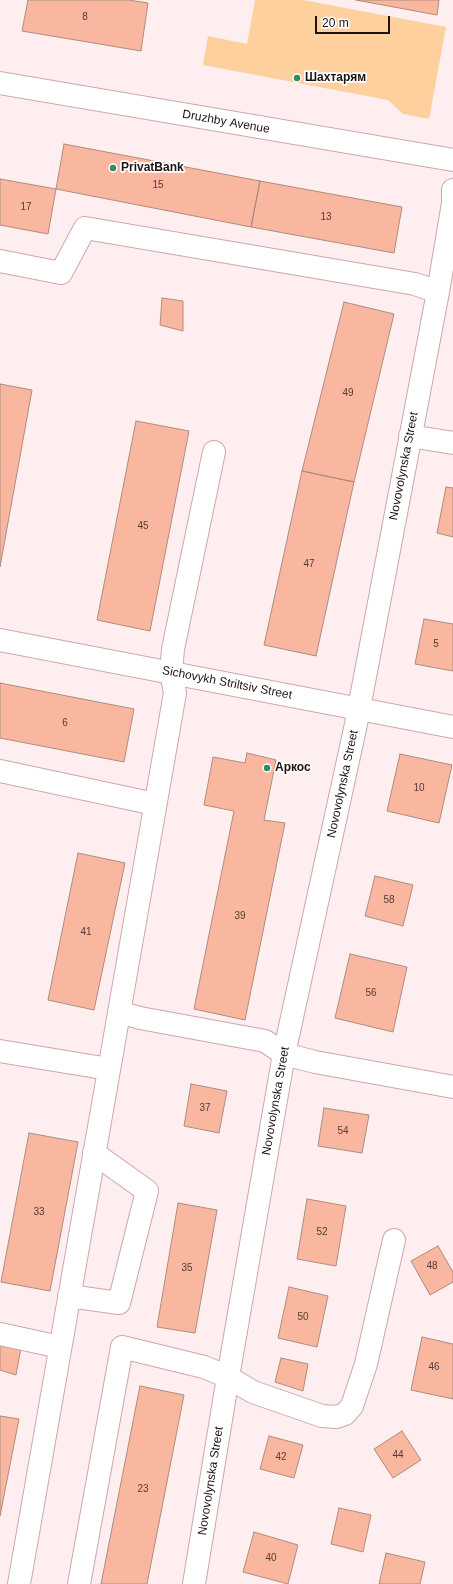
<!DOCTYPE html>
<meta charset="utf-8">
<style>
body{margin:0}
#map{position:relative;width:453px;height:1584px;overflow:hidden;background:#ffeef0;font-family:Helvetica,sans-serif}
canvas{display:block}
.scale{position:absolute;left:315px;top:16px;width:75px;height:18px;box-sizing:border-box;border:2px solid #1e1112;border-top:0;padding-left:5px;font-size:12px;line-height:14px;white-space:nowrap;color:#1e1112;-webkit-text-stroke:3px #fff;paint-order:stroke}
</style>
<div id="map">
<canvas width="453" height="1584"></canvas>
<div class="scale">20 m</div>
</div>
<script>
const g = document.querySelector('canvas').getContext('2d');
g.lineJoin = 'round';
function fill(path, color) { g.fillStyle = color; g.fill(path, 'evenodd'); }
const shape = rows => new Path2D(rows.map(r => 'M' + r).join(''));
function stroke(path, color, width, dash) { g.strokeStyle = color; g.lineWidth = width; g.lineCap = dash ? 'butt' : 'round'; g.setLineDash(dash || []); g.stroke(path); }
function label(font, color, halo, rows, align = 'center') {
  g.font = font + ' Helvetica,sans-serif'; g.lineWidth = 3.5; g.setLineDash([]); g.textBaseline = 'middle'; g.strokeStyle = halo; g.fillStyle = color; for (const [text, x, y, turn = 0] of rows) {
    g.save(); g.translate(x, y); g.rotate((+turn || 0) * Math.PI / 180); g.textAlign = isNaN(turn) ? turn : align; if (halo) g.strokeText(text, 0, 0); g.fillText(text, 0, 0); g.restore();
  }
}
fill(shape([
 [255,0,303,0,446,27,429,119,403,114,388,100,203,65,208,36,247,44]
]), '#fdd09d');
const building = shape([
 [28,0,129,0,148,3,141,51,22,31,28,0],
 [356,0,439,0,437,15,356,0],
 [64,144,260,181,251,227,56,189,64,144],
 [0,179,56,189,48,234,0,225,0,179],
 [260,181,402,207,394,253,251,227,260,181],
 [162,298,183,301,183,331,160,325,162,298],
 [344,302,394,314,354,482,302,471,344,302],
 [0,384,32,390,0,567,0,384],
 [136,421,189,431,150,631,97,620,136,421],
 [302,471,354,482,316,656,264,645,302,471],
 [446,487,453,488,453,537,437,533,446,487],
 [424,619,453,624,453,671,415,664,424,619],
 [0,683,134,709,124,762,0,738,0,683],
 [247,753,276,760,264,820,285,823,245,1020,194,1009,234,811,204,805,213,757,245,763,247,753],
 [400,754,452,765,439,823,387,811,400,754],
 [78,853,125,863,94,1010,48,1000,78,853],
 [375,876,413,885,403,926,365,916,375,876],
 [350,954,407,967,393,1032,335,1018,350,954],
 [191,1084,227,1091,219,1133,184,1126,191,1084],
 [324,1108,369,1115,362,1153,318,1146,324,1108],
 [29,1133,78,1142,50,1291,1,1282,29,1133],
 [307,1199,346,1206,336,1266,297,1259,307,1199],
 [178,1203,217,1210,195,1333,157,1327,178,1203],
 [438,1246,453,1272,453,1282,430,1295,411,1261,438,1246],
 [289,1287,328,1296,317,1347,278,1338,289,1287],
 [422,1337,453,1344,453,1399,411,1390,422,1337],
 [0,1343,21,1348,16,1375,0,1370,0,1343],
 [281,1358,308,1364,303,1391,275,1382,281,1358],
 [140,1386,184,1395,147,1584,101,1584,140,1386],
 [0,1416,19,1419,0,1516,0,1416],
 [402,1431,421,1460,393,1478,374,1449,402,1431],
 [269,1436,303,1445,294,1478,260,1469,269,1436],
 [339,1508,371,1515,363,1552,331,1544,339,1508],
 [254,1532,298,1545,288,1584,243,1572,254,1532],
 [386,1553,425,1562,420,1584,379,1584,386,1553]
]);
fill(building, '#f9b79f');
stroke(building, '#ad8c80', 1);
const minor = shape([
 [0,83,453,160],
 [0,261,61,273,85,228,415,284,438,292],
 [410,436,453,443],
 [0,640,453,727],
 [0,771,155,804],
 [119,1012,140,1018,265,1041,284,1054,315,1062,453,1087],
 [0,1051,109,1069],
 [69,1296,119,1303,147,1191,94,1153],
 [0,1334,60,1347],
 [19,1584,175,693,171,672,173,649,214,452],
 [79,1584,122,1347,204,1367,228,1377,253,1392,322,1416,336,1417,345,1414,352,1406,366,1364,394,1240],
 [194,1584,228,1377,284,1054,356,724,438,292,453,203,453,190]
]);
stroke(minor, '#cca7ab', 24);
stroke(minor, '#fff', 22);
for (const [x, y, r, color] of [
 [297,78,4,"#348b60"],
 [113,168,4,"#348b60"],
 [267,768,4,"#348b60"]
]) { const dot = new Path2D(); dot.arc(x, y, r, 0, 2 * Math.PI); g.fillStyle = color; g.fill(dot); stroke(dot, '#fff', 1.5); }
label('10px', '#553a35', null, [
 ["8",85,17],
 ["15",158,185],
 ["17",26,207],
 ["13",326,217],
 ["49",348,393],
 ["45",143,526],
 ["47",309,564],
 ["5",436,644],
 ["6",65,723],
 ["10",419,788],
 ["58",389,900],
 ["39",240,916],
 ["41",86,932],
 ["56",371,993],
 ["37",205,1108],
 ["54",343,1131],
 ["33",39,1212],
 ["52",322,1232],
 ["48",432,1266],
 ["35",187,1268],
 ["50",303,1317],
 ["46",434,1367],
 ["44",398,1455],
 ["42",281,1457],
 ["23",143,1489],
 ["40",271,1558]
]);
label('bold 12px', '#1e1112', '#fff', [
 ["Шахтарям",305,78],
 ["PrivatBank",121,168],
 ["Аркос",275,768]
], 'left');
label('12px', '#1e1112', '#fff', [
 ["Druzhby Avenue",226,122,10],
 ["Novovolynska Street",404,466,-79],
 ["Sichovykh Striltsiv Street",227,683,11],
 ["Novovolynska Street",343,784,-78],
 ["Novovolynska Street",276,1101,-80],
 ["Novovolynska Street",211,1481,-81]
]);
</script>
